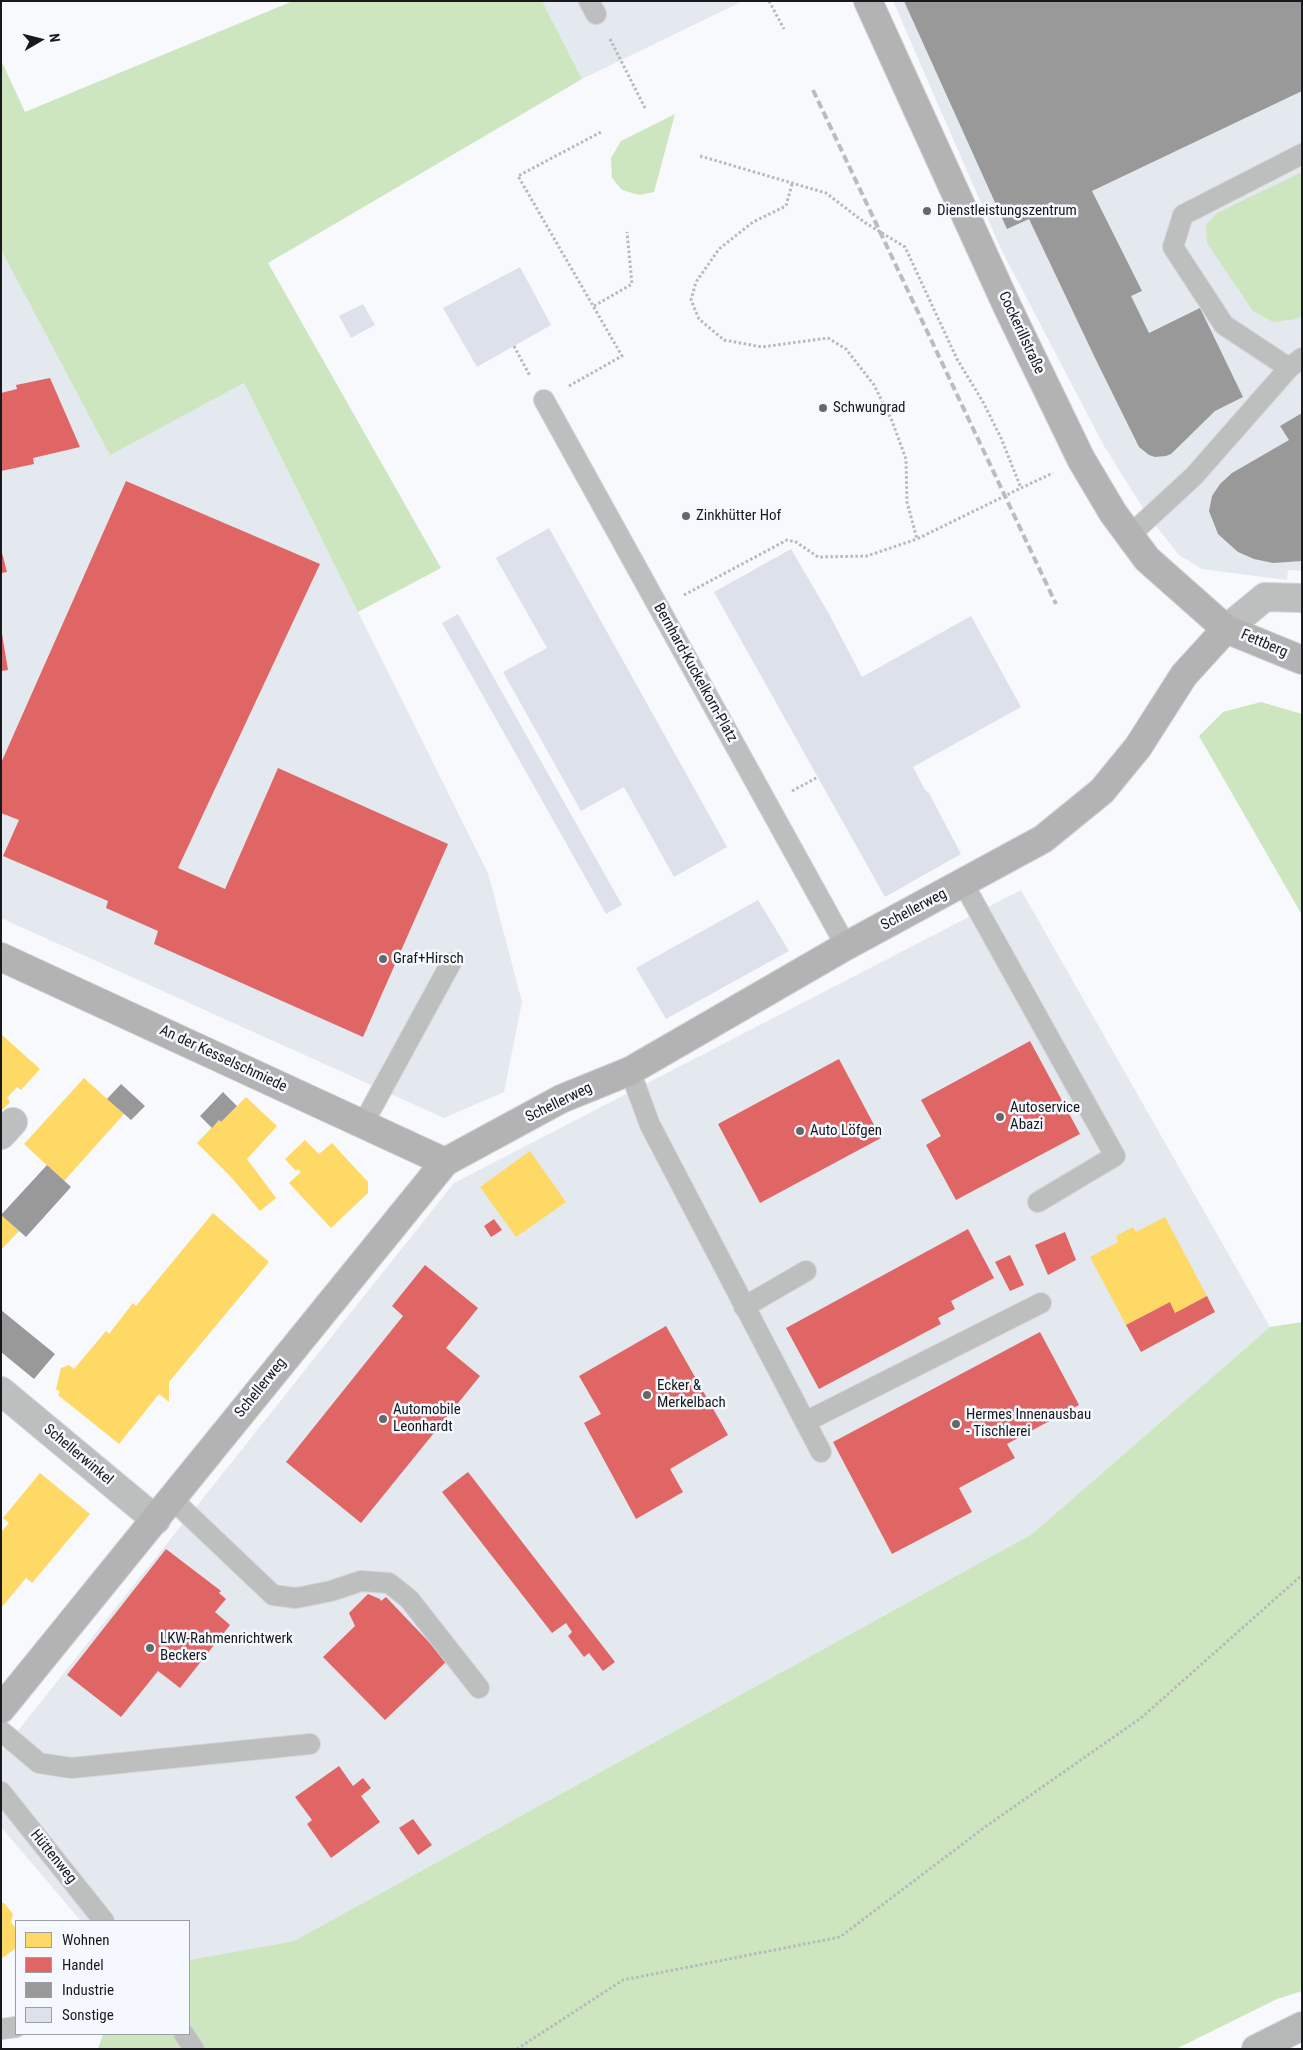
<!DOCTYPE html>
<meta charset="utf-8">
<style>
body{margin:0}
#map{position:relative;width:1303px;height:2050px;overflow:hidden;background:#f7f9fd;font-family:"Roboto Condensed",sans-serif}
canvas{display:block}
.frame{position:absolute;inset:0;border:2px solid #17191c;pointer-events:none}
.legend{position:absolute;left:15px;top:1920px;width:175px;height:115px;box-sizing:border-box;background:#f5f8ff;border:1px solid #9c9fa4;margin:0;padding:6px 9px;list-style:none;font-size:15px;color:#17191c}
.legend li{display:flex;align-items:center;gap:10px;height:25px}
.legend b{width:25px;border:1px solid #9c9fa4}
.north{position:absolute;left:15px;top:15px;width:50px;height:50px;-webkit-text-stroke:4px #f5f8ff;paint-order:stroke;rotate:82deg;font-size:14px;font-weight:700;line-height:20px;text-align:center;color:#17191c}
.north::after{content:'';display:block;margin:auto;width:18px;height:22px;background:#17191c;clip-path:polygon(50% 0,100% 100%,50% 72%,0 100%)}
</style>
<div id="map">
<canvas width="1303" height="2050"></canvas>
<div class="frame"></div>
<ul class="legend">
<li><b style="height:14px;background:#ffd966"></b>Wohnen</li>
<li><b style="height:14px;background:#e06666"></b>Handel</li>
<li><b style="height:14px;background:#999"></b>Industrie</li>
<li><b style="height:14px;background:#dce1ec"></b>Sonstige</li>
</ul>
<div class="north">N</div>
</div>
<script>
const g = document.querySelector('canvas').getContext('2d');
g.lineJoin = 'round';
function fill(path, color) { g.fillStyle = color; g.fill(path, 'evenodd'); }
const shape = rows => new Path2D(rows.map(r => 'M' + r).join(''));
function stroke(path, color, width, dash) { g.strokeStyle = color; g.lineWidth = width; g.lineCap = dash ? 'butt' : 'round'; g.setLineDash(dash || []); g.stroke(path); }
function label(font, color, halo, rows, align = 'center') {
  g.font = font + ' "Roboto Condensed",sans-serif'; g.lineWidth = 5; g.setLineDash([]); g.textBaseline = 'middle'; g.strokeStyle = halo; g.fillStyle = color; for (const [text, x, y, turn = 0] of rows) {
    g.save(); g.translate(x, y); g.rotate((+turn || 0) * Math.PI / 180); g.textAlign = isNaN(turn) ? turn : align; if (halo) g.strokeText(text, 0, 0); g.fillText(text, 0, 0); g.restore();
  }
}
fill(shape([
 [542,1,743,1,582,79],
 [893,1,1302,1,1302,571,1288,570,1287,580,1202,569,1179,555,1148,516,1104,446,1001,249],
 [1,250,110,454,244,383,488,873,522,1002,504,1092,444,1118,1,918],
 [1021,890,1270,1327,1032,1534,294,1941,189,1960,189,1921,81,1921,1,1827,1,1752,454,1183]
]), '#e4e8ef');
fill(shape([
 [293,1,542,1,582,79,268,263,441,568,358,612,244,383,110,455,1,250,1,60,25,112],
 [675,114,654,192,639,195,622,190,612,178,611,158,621,141],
 [1302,172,1302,316,1296,319,1273,322,1253,311,1207,243,1206,225,1217,213],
 [1261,702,1302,714,1302,915,1199,736,1223,712],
 [1302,1322,1302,1991,1277,1999,1176,2049,98,2049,103,2034,189,2034,189,1960,294,1941,1032,1534,1270,1327]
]), '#cde6bf');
fill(shape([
 [1,1034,40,1069,21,1090,17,1087,7,1098,10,1102,1,1111],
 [84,1078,124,1114,64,1181,24,1144],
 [246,1097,277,1126,247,1159,276,1198,260,1211,230,1176,197,1143,219,1120,221,1122],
 [305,1140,319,1154,332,1143,368,1182,368,1193,331,1228,289,1183,301,1172,298,1169,296,1171,285,1159],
 [530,1151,566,1202,516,1237,480,1187],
 [213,1213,269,1262,169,1382,169,1402,159,1394,119,1444,58,1395,60,1392,56,1389,61,1368,69,1365,74,1369,106,1331,109,1334,133,1303,136,1306],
 [1,1215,19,1231,1,1250],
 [1165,1217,1207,1296,1175,1313,1170,1302,1126,1325,1090,1257,1118,1242,1116,1236,1133,1227,1136,1232],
 [40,1473,90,1514,32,1583,26,1578,1,1608,1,1532,9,1523,3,1518],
 [1,1903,4,1903,13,1914,11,1922,16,1929,16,1948,1,1959]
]), '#ffd966');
fill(shape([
 [50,378,80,447,33,458,34,464,1,471,1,393,17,389,16,385],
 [126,481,320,564,178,868,225,889,278,768,448,844,363,1037,154,944,158,931,106,908,108,901,3,856,19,820,1,813,1,763],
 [1,549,7,572,1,573],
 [1,628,8,670,1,671],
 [1030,1041,1080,1134,956,1200,926,1145,941,1136,921,1100],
 [839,1059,881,1138,760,1203,718,1124],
 [494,1219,502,1230,491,1237,484,1226],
 [968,1229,994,1278,951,1301,955,1309,938,1318,941,1324,819,1389,786,1328],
 [1065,1232,1076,1260,1048,1275,1035,1245],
 [1010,1255,1024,1285,1010,1291,995,1262],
 [425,1265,478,1308,446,1348,480,1376,361,1523,286,1462,403,1316,392,1306],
 [1207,1296,1215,1312,1141,1352,1126,1325,1170,1302,1175,1313],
 [666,1326,728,1435,670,1469,683,1492,636,1519,584,1423,601,1414,579,1376],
 [1040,1332,1079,1405,1007,1444,1015,1458,959,1488,972,1512,892,1554,833,1442],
 [468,1472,615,1662,603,1671,589,1653,584,1657,568,1636,572,1632,566,1623,552,1633,442,1492],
 [166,1549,221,1591,219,1593,226,1599,215,1612,230,1625,180,1688,158,1671,121,1717,67,1675],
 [368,1594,380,1599,381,1601,386,1597,447,1661,385,1720,323,1657,355,1626,349,1613],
 [339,1766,353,1786,363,1778,371,1788,361,1796,380,1822,331,1858,307,1824,312,1820,295,1797],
 [413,1819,432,1845,418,1855,399,1828]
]), '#e06666');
fill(shape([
 [904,1,1302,1,1302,91,1092,191,1142,291,1131,296,1149,333,1200,308,1243,397,1215,411,1171,454,1166,456,1155,457,1149,455,1139,447,1096,360,1029,219,1007,229],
 [1302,413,1302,561,1273,563,1254,559,1238,552,1218,534,1209,511,1212,496,1220,484,1232,473,1289,440,1280,426],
 [121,1084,145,1106,131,1120,107,1099],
 [223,1092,237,1106,221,1122,219,1120,212,1128,200,1116],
 [47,1165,71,1187,26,1237,1,1215],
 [1,1310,55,1354,34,1379,1,1352]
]), '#999');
fill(shape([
 [520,267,551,325,477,367,443,308],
 [363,304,375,325,351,338,339,316],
 [549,528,727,847,674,877,624,787,581,811,503,672,547,648,496,558],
 [791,549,829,614,862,677,971,616,1021,707,913,767,925,790,929,793,961,854,885,897,714,592],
 [458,614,622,905,606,914,442,623],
 [758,900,789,951,666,1019,636,968]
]), '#dce1ec');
const lane = shape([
 [589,1,596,14],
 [1289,368,1224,325,1173,247,1183,215,1302,154],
 [544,400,846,946],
 [1129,536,1194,476,1289,368,1302,358],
 [963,883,1115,1156,1038,1202],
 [630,1071,650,1125,821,1452],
 [363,1124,451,963],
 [744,1307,806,1271],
 [805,1422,1041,1303],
 [172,1499,273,1595,296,1598,331,1591,361,1581,389,1583,409,1599,479,1688],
 [1,1731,39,1763,71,1768,310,1744],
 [1,1792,104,1921],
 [1,2029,16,2027],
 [184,2034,194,2049]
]);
const street = shape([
 [1226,629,1265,597,1302,598],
 [1,1135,13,1122],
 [1,1391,156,1520]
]);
const secondary = shape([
 [868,1,1007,306,1081,459,1113,513,1147,559,1226,629,1302,660],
 [1,957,445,1162],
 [1,1709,445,1162,561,1099,630,1071,846,946,1043,839,1102,791,1138,747,1184,675,1226,629]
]);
const primary = shape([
 [1256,2049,1302,2026]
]);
stroke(lane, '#d4d5d8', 22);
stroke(street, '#d4d5d8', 30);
stroke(secondary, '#d4d5d8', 30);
stroke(primary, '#d4d5d8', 30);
stroke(shape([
 [769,1,784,29],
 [610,39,645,108],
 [700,156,826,193,864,222,905,247,957,359,983,402,1001,438,1021,488,1053,473],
 [792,184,786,206,753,222,719,249,696,282,691,300,699,319,724,340,762,347,828,338,846,349,874,385,892,421,906,459,907,502,917,539,1021,488],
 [594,306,632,284,627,232],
 [514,346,530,376],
 [569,386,622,356,518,176,601,132],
 [684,595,787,540,796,542,818,557,867,556,917,539],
 [792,791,818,777],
 [517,2049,623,1980,840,1937,985,1827,1141,1718,1302,1575]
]), '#b8b9bb', 3, [2.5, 2.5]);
stroke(lane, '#bdbebe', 20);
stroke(street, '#bdbebe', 28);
stroke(secondary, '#b2b3b2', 28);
stroke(primary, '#b6b8b7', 28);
stroke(shape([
 [813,90,1056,604]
]), '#bbbcbd', 4, [8, 4]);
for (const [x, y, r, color] of [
 [927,211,5,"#65676b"],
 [823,408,5,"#65676b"],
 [686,516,5,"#65676b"],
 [383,959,5,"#65676b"],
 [1000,1117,5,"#65676b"],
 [800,1131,5,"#65676b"],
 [647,1395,5,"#65676b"],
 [383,1419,5,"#65676b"],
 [956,1424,5,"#65676b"],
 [150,1648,5,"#65676b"]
]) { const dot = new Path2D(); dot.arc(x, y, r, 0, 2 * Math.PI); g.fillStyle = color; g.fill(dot); stroke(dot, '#f5f8ff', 2); }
label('15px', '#17191c', '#f5f8ff', [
 ["Dienstleistungszentrum",937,211],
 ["Schwungrad",833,408],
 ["Zinkhütter Hof",696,516],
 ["Graf+Hirsch",393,959],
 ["Autoservice",1010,1108],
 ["Abazi",1010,1125],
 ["Auto Löfgen",810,1131],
 ["Ecker &",657,1386],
 ["Merkelbach",657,1403],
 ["Automobile",393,1410],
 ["Leonhardt",393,1427],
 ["Hermes Innenausbau",966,1415],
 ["- Tischlerei",966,1432],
 ["LKW-Rahmenrichtwerk",160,1639],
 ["Beckers",160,1656]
], 'left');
label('15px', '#17191c', '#f5f8ff', [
 ["Cockerillstraße",1021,333,65],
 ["Fettberg",1264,644,23],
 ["Bernhard-Kuckelkorn-Platz",695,673,61],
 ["Schellerweg",914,910,-28],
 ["An der Kesselschmiede",223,1059,25],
 ["Schellerweg",559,1103,-26],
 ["Schellerweg",261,1388,-51],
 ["Schellerwinkel",78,1455,40],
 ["Hüttenweg",53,1857,51]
]);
</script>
